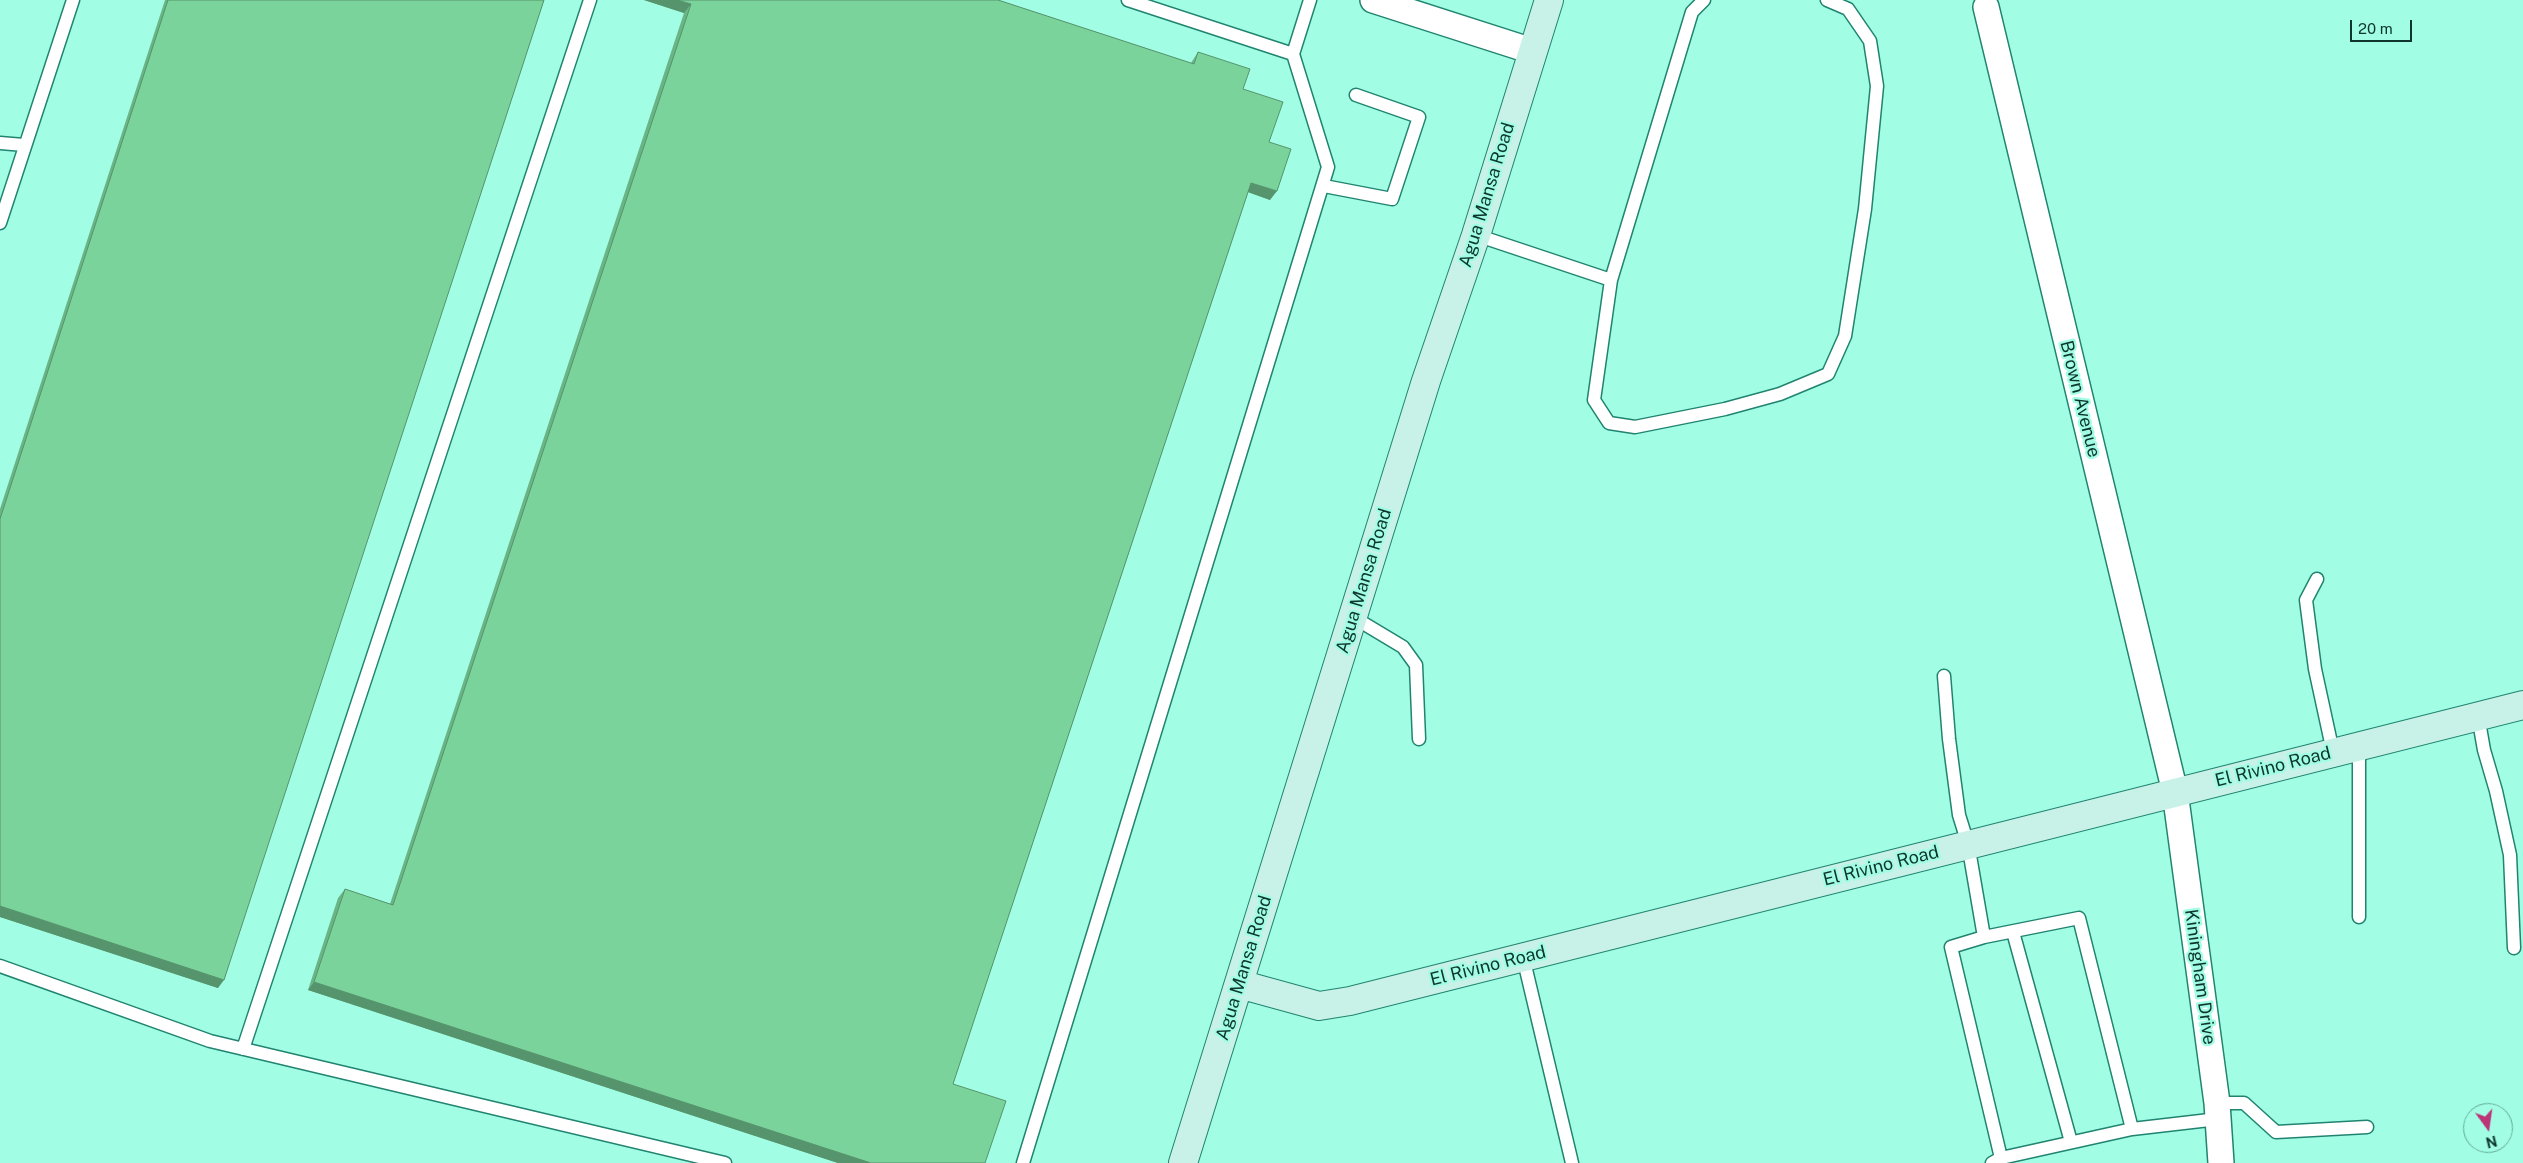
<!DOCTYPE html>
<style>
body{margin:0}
#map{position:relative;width:2523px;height:1163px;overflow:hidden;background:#a1fde4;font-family:"Public Sans",sans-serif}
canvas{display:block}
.north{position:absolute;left:2463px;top:1103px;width:50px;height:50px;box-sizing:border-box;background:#a1fde4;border:1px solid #66ad9b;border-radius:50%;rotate:166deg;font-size:14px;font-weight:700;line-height:20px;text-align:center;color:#0e362d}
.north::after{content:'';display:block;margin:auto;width:18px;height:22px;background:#bc3576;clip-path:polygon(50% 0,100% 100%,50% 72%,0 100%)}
.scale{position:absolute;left:2350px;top:20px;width:62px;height:22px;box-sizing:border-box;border:2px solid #0e362d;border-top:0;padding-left:6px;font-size:15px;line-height:18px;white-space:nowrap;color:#0e362d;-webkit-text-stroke:4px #a1fde4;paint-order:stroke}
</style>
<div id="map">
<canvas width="2523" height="1163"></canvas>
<div class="north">N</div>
<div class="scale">20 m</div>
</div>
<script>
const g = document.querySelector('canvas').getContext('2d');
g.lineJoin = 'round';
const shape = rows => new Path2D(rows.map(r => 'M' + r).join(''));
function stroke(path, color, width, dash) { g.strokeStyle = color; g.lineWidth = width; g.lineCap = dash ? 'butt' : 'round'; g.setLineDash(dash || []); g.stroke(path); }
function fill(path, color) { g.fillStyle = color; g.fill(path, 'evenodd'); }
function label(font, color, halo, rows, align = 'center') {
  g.font = font + ' "Public Sans",sans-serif'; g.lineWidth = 4.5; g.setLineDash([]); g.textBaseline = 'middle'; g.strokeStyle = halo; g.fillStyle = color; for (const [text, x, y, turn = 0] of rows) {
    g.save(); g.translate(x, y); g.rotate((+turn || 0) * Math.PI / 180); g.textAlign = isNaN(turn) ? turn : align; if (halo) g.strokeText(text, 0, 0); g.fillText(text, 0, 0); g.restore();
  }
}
const lane = shape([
 [1128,0,1293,54],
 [1704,0,1692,12,1611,280,1594,400,1609,423,1635,427,1725,409,1780,394,1828,374,1845,336,1865,209,1877,86,1870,41,1848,9,1827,0],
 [0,143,24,145],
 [1324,186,1392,199,1419,117,1356,95],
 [0,223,73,0],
 [1476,235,1611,280],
 [2317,579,2306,600,2315,669,2333,752],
 [1353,617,1403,647,1416,665,1419,739],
 [1944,676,1949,739,1959,815,1968,844,1984,937],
 [2478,716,2484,750,2496,791,2510,855,2514,948],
 [2359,746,2359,917],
 [2013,932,2071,1142],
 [1523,957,1572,1163],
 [0,966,210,1041,725,1163],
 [243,1049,590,0],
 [2217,1103,2244,1103,2276,1132,2367,1127],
 [2132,1129,2218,1119],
 [1023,1163,1328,167,1293,54,1310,0],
 [1992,1163,2001,1158,2132,1129,2079,918,1984,937,1951,947,2001,1158]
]);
const street = shape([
 [1373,0,1532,51],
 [1986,7,2175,792,2217,1103,2221,1163]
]);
const secondary = shape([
 [1239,984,1319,1006,1350,1001,2523,705],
 [1183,1163,1426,381,1476,235,1549,0]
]);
stroke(lane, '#208470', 15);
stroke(street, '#208470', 28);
stroke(secondary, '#208470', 30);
stroke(lane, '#fff', 12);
stroke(street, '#fff', 25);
stroke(secondary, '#c8f1e8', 28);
fill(shape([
 [165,0,544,0,218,988,0,917,0,509],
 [644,0,998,0,1191,63,1198,52,1243,89,1269,142,1270,200,1248,192,953,1084,985,1163,838,1163,308,990,338,898,345,889,390,904,684,13]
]), '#6ab586');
fill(shape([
 [644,0,677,0,691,4,684,13],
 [1251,183,1277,191,1270,200,1245,191],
 [0,906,224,980,218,988,0,917],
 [314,982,871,1163,838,1163,308,990]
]), '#56946d');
const building = shape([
 [168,0,544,0,224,980,0,906,0,519,168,0],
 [677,0,998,0,1194,64,1198,52,1250,69,1243,89,1283,102,1269,142,1291,149,1277,191,1251,183,953,1084,1006,1101,985,1163,871,1163,314,982,345,889,393,905,691,4,677,0]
]);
fill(building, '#7bd39c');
stroke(building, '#56946d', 1);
label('18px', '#0e362d', '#a1fde4', [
 ["Agua Mansa Road",1487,195,-73],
 ["Brown Avenue",2080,399,76],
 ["Agua Mansa Road",1364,581,-73],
 ["El Rivino Road",2273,767,-14],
 ["El Rivino Road",1881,866,-14],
 ["El Rivino Road",1488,966,-14],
 ["Agua Mansa Road",1244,968,-73],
 ["Kiningham Drive",2200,977,82]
]);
</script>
